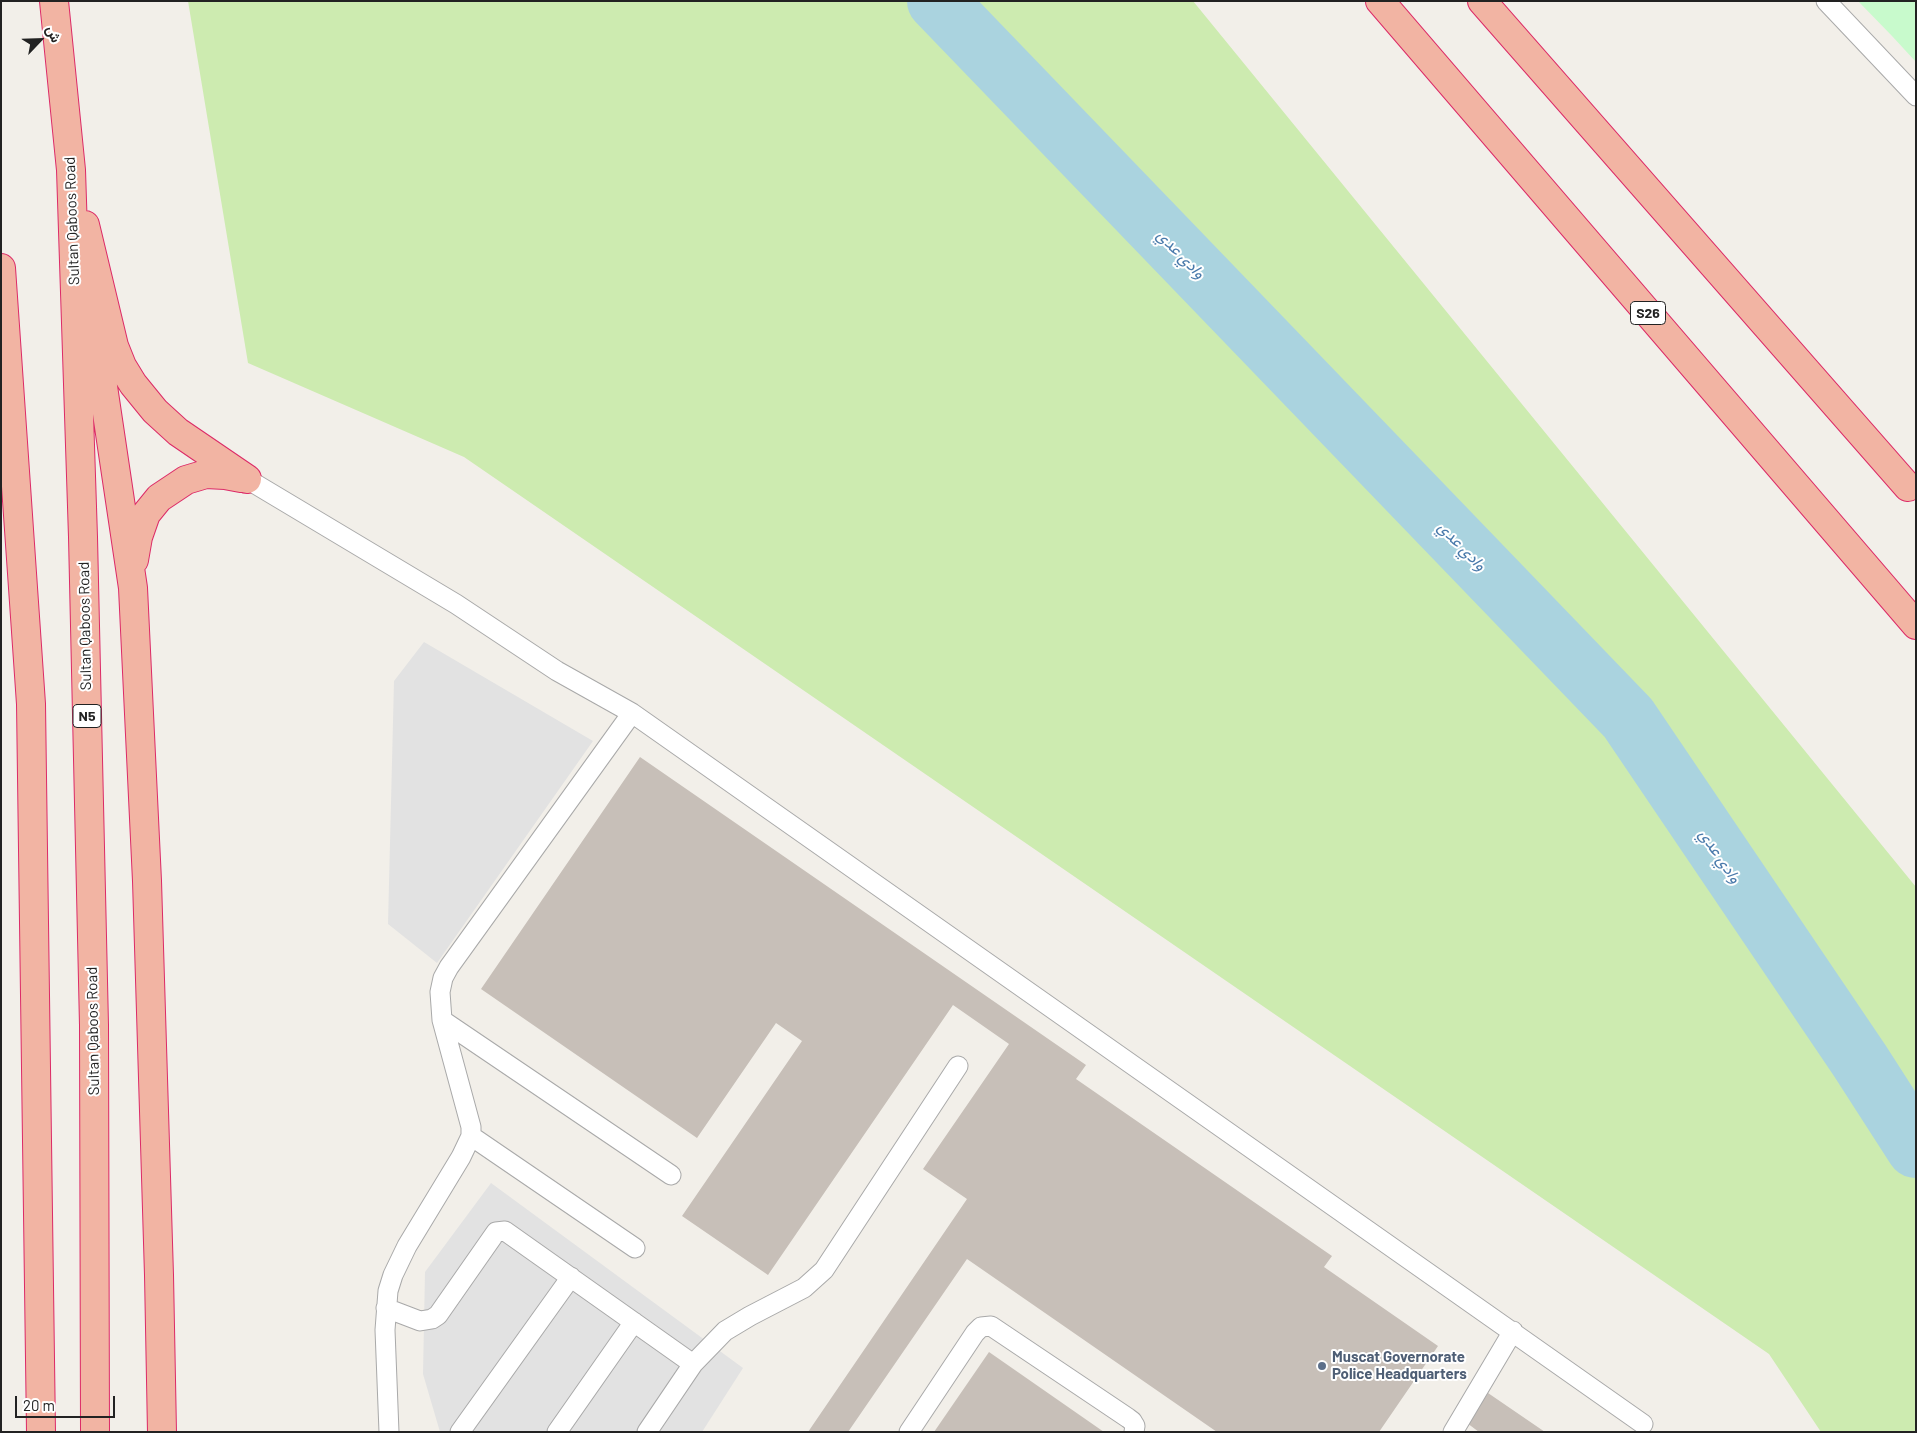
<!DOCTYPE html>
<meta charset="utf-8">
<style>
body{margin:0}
#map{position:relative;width:1917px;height:1433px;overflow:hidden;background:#f2efe9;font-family:Barlow,Vazirmatn,sans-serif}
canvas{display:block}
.frame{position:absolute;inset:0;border:2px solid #222;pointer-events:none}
.north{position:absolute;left:15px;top:15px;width:50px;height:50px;-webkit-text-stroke:4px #fff;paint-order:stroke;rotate:66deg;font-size:14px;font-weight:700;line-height:20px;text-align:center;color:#222}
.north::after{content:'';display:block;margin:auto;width:18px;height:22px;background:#222;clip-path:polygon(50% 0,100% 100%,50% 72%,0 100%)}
.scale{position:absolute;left:15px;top:1396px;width:100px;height:22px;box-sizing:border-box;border:2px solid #222;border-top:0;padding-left:6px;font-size:15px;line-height:18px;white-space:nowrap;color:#222;-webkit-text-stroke:4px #fff;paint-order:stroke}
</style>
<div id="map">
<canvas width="1917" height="1433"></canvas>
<div class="frame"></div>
<div class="north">ش</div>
<div class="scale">20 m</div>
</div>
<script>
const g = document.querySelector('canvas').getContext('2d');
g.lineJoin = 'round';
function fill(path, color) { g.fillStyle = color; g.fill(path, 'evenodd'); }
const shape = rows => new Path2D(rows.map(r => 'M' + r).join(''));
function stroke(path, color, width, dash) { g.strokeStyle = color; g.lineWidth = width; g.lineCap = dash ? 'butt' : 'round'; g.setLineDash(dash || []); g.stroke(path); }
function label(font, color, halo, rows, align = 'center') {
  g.font = font + ' Barlow,Vazirmatn,sans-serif'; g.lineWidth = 4; g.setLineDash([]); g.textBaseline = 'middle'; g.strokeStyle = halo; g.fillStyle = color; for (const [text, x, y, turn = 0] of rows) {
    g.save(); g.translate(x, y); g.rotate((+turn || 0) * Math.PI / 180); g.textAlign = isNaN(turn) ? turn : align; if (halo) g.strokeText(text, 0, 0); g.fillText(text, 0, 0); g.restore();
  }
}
fill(shape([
 [188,1,1193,1,1916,887,1916,1432,1821,1432,1769,1354,464,457,248,363]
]), '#cdebb0');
fill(shape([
 [1858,1,1916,1,1916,62,1892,36]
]), '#c8facc');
fill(shape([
 [424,642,593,741,437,963,388,924,394,681],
 [491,1183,743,1368,702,1432,440,1432,423,1374,425,1272]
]), '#e2e2e2');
stroke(shape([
 [937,1,1628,718,1860,1061,1916,1148]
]), '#aad3df', 60);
fill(shape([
 [640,757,1086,1065,1076,1079,1332,1256,1324,1267,1438,1346,1379,1432,1217,1432,967,1259,848,1432,808,1432,967,1199,923,1169,1009,1044,953,1005,768,1275,682,1216,802,1041,776,1023,697,1138,481,989],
 [989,1352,1104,1432,934,1432],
 [1488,1393,1545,1432,1479,1432,1467,1423]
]), '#c7bfb8');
const service = shape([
 [1826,1,1916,96],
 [247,479,456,604,557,671,632,713,1643,1424],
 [442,1020,671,1175],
 [471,1136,635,1248],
 [386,1308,420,1321,432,1319,438,1315,496,1232,505,1231,693,1364,647,1432],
 [693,1364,725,1331,750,1316,804,1288,824,1270,958,1066],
 [389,1432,385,1330,388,1291,393,1275,407,1246,461,1157,471,1136,471,1127,442,1020,440,992,443,978,449,967,632,713],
 [460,1432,571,1277],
 [557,1432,634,1322],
 [909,1432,975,1333,981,1327,991,1326,1128,1418,1132,1421,1135,1426,1134,1432],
 [1453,1432,1513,1331]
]);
const trunk = shape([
 [54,1,71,170,83,537,94,1025,95,1432],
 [1380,1,1916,625],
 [1482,1,1908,487],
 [85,225,114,346,122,366,133,384,155,411,178,432,247,479],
 [1,268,31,704,41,1432],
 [90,299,133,588,147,881,159,1275,162,1432],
 [134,560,138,537,146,514,159,498,186,480,206,474,225,475,241,478]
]);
stroke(service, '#a9a9a9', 21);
stroke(trunk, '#dc2a67', 30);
stroke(service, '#fff', 19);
stroke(trunk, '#f2b4a3', 28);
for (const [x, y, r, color] of [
 [1322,1366,5,"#5c6f8a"]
]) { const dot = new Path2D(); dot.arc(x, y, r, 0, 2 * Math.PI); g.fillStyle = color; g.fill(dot); stroke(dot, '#fff', 2); }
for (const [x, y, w] of [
 [1648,313,35],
 [87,716,28]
]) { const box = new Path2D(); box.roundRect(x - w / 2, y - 11.5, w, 23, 4); g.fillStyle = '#fff'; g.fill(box); stroke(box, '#222', 1); }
label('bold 14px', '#222', null, [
 ["S26",1648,313],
 ["N5",87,716]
]);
label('15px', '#222', '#fff', [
 ["Sultan Qaboos Road",72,221,-92],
 ["Sultan Qaboos Road",85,626,-91],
 ["Sultan Qaboos Road",93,1031,-91]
]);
label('bold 15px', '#4e5e75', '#fff', [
 ["Muscat Governorate",1332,1357],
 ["Police Headquarters",1332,1374]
], 'left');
label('italic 16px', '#4a7aab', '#fff', [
 ["وادي عدي",1181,254,46],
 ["وادي عدي",1462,546,46],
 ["وادي عدي",1720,856,56]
]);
</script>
